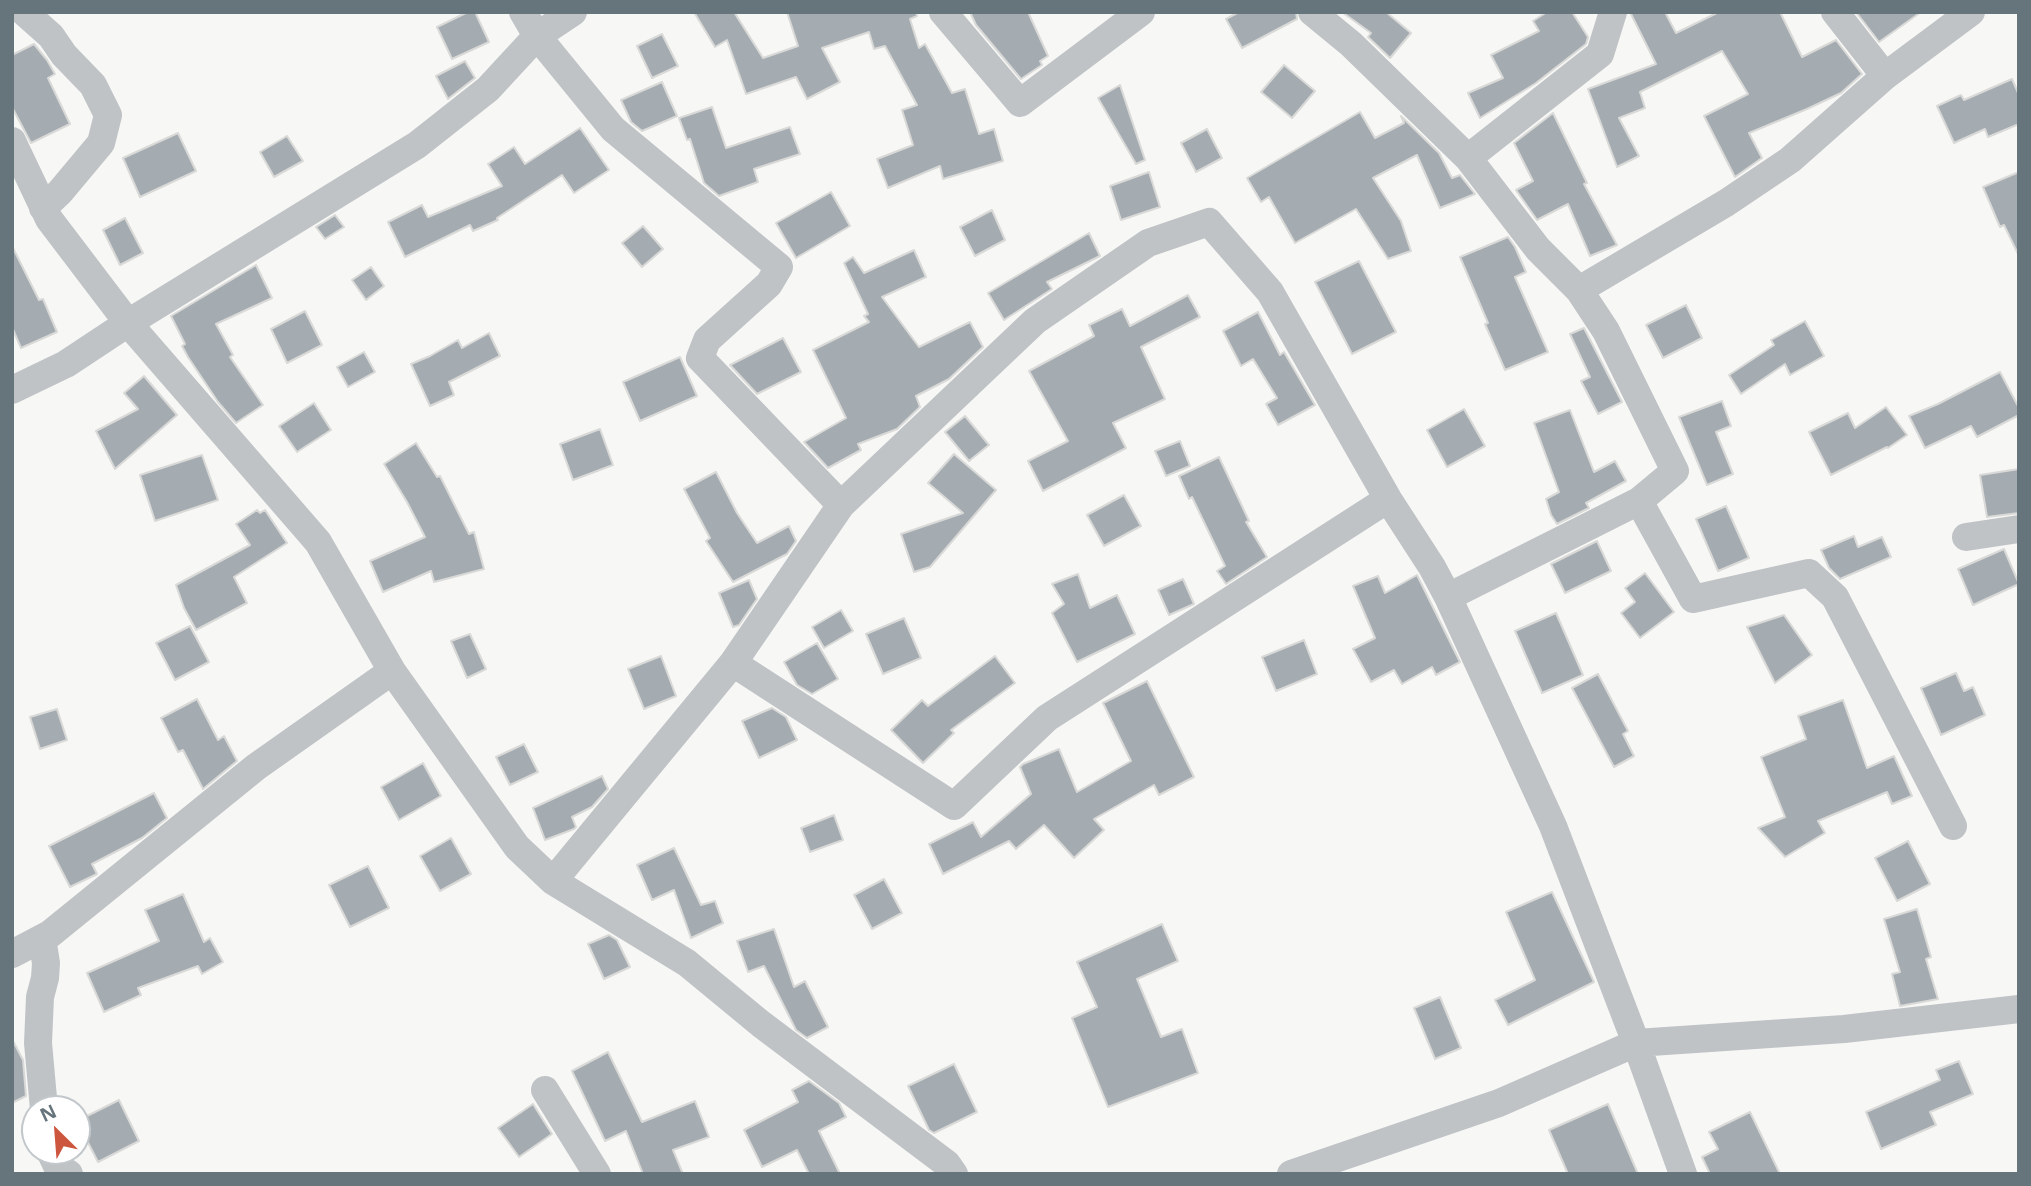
<!DOCTYPE html>
<style>
body{margin:0}
#map{position:relative;width:2031px;height:1186px;overflow:hidden;background:#f7f7f5;font-family:"Open Sans",sans-serif}
canvas{display:block}
.frame{position:absolute;inset:0;border:14px solid #66747c;pointer-events:none}
.north{position:absolute;left:21px;top:1095px;width:70px;height:70px;box-sizing:border-box;background:#fff;border:2px solid #c2c7cb;border-radius:50%;rotate:335deg;font-size:19px;font-weight:700;line-height:28px;text-align:center;color:#66747c}
.north::after{content:'';display:block;margin:auto;width:24px;height:32px;background:#cd563f;clip-path:polygon(50% 0,100% 100%,50% 72%,0 100%)}
</style>
<div id="map">
<canvas width="2031" height="1186"></canvas>
<div class="frame"></div>
<div class="north">N</div>
</div>
<script>
const g = document.querySelector('canvas').getContext('2d');
g.lineJoin = 'round';
function fill(path, color) { g.fillStyle = color; g.fill(path, 'evenodd'); }
const shape = rows => new Path2D(rows.map(r => 'M' + r).join(''));
function stroke(path, color, width, dash) { g.strokeStyle = color; g.lineWidth = width; g.lineCap = dash ? 'butt' : 'round'; g.setLineDash(dash || []); g.stroke(path); }
const building = shape([
 [468,12,475,12,489,42,452,59,437,27,468,12],
 [694,12,734,12,763,58,798,46,787,12,916,12,917,16,910,19,919,48,925,44,952,93,965,89,979,134,994,129,1003,161,943,179,940,166,888,188,877,159,913,145,902,110,917,105,885,46,874,49,869,32,822,48,840,82,807,99,796,77,746,94,727,40,715,47,694,12],
 [970,12,1028,12,1048,56,1040,61,1042,65,1021,79,976,25,970,12],
 [1239,12,1296,12,1297,19,1242,48,1226,19,1239,12],
 [1342,12,1386,12,1411,33,1390,58,1368,37,1371,33,1342,12],
 [1547,12,1572,12,1588,37,1586,44,1536,83,1480,118,1468,93,1503,78,1491,55,1539,31,1533,21,1547,12],
 [1630,12,1665,12,1676,33,1719,12,1780,12,1802,57,1836,40,1862,74,1841,93,1807,109,1749,133,1762,158,1735,177,1704,116,1748,94,1722,51,1640,92,1645,108,1619,118,1639,156,1617,167,1588,89,1656,64,1630,12],
 [1856,12,1921,12,1879,42,1856,12],
 [662,34,678,66,652,78,637,46,662,34],
 [34,44,47,60,55,74,48,78,70,124,31,143,12,107,12,55,34,44],
 [465,61,475,78,448,99,436,76,465,61],
 [1284,65,1315,91,1292,118,1261,92,1284,65],
 [2012,79,2019,95,2019,124,1988,137,1985,129,1954,143,1937,106,1961,95,1964,100,2012,79],
 [662,82,677,116,642,131,631,122,621,100,662,82],
 [1120,85,1145,160,1136,164,1098,98,1120,85],
 [712,107,726,148,790,127,800,154,754,169,758,182,719,196,704,183,690,139,687,140,679,118,712,107],
 [1360,112,1375,138,1404,123,1401,116,1439,153,1452,178,1460,175,1475,194,1440,208,1417,155,1373,178,1401,221,1411,251,1388,259,1356,209,1295,243,1269,197,1261,202,1247,178,1360,112],
 [1553,113,1587,183,1584,184,1617,245,1590,256,1568,204,1537,220,1516,190,1533,181,1514,143,1553,113],
 [580,128,609,170,574,193,562,175,497,218,498,220,473,231,470,225,405,257,388,222,422,205,428,217,502,186,488,164,514,147,525,164,580,128],
 [1207,129,1222,158,1196,172,1181,143,1207,129],
 [178,133,196,171,140,197,123,158,178,133],
 [287,136,303,161,274,177,260,152,287,136],
 [1149,172,1160,207,1121,220,1110,186,1149,172],
 [2019,172,2019,256,2004,225,2000,227,1983,187,2019,172],
 [831,192,850,226,796,258,776,223,831,192],
 [992,210,1005,240,975,256,960,227,992,210],
 [335,215,344,227,325,239,316,227,335,215],
 [125,218,143,253,120,265,103,230,125,218],
 [643,226,663,249,642,267,622,243,643,226],
 [1089,233,1100,256,1047,282,1052,289,1004,320,988,293,1089,233],
 [1508,237,1515,247,1526,272,1515,277,1548,352,1505,370,1485,324,1488,323,1460,257,1508,237],
 [12,246,39,300,43,299,57,332,21,348,12,327,12,246],
 [914,250,926,277,882,297,919,347,970,322,983,347,949,379,916,396,920,407,897,429,858,444,861,450,828,468,804,442,846,418,813,350,869,322,864,316,868,314,844,263,853,257,864,273,914,250],
 [1359,261,1396,332,1352,354,1315,282,1359,261],
 [256,265,272,298,216,324,233,355,230,357,263,405,236,423,218,402,188,357,182,346,185,344,171,316,256,265],
 [371,267,384,286,366,300,352,280,371,267],
 [1188,295,1200,317,1141,347,1165,399,1113,423,1126,448,1043,491,1028,461,1068,441,1029,371,1094,336,1089,325,1122,309,1130,326,1188,295],
 [1686,305,1702,338,1663,358,1646,325,1686,305],
 [305,311,322,345,287,363,271,329,305,311],
 [1258,312,1280,355,1284,352,1315,405,1278,425,1266,404,1277,398,1253,359,1241,366,1223,331,1258,312],
 [1805,321,1824,356,1790,375,1785,364,1741,394,1729,375,1774,345,1771,340,1805,321],
 [1584,328,1622,402,1598,414,1581,381,1590,377,1570,334,1584,328],
 [489,333,500,356,449,382,454,395,430,406,411,364,430,356,458,340,462,348,489,333],
 [783,338,801,372,757,394,730,365,783,338],
 [364,352,375,372,348,387,337,367,364,352],
 [680,357,697,396,640,421,623,382,680,357],
 [2000,372,2019,408,2019,415,1977,437,1971,426,1925,448,1909,416,1938,404,2000,372],
 [144,376,177,415,115,469,96,431,138,409,124,393,144,376],
 [1722,401,1731,426,1716,432,1733,474,1707,485,1679,417,1722,401],
 [314,403,331,430,297,452,279,426,314,403],
 [1886,407,1907,435,1888,448,1887,447,1831,475,1809,432,1848,413,1855,428,1886,407],
 [1464,409,1485,446,1447,467,1427,430,1464,409],
 [1570,410,1594,472,1615,461,1626,481,1586,503,1589,508,1557,524,1551,515,1546,499,1559,492,1534,423,1570,410],
 [965,416,989,445,969,461,945,432,965,416],
 [600,429,613,465,573,480,560,444,600,429],
 [1180,441,1190,466,1166,476,1155,451,1180,441],
 [416,443,437,477,440,476,469,534,474,532,484,569,434,582,431,571,383,592,370,561,425,537,407,502,384,464,416,443],
 [954,454,996,490,930,567,914,572,901,534,963,513,928,483,954,454],
 [202,455,218,500,155,521,140,475,202,455],
 [1219,457,1249,521,1246,522,1267,557,1226,584,1217,571,1225,566,1192,497,1189,499,1179,476,1219,457],
 [2019,469,2019,513,1987,517,1980,475,2019,469],
 [716,472,737,513,757,543,789,526,796,541,787,554,733,582,706,541,710,538,684,489,716,472],
 [1124,495,1141,526,1104,546,1087,515,1124,495],
 [1726,506,1749,558,1718,571,1696,519,1726,506],
 [257,510,260,513,265,510,287,543,234,577,247,603,196,630,184,608,176,585,250,545,236,524,257,510],
 [1854,536,1858,547,1882,537,1891,557,1840,579,1829,568,1821,550,1854,536],
 [1597,541,1611,571,1565,593,1551,564,1597,541],
 [2004,549,2019,584,1973,605,1958,569,2004,549],
 [1645,573,1674,612,1640,638,1621,613,1635,602,1625,588,1645,573],
 [1078,574,1090,608,1117,595,1135,634,1077,662,1052,613,1064,604,1052,584,1078,574],
 [1417,575,1460,662,1436,675,1432,667,1402,684,1394,670,1371,682,1353,649,1375,638,1353,586,1378,576,1385,593,1417,575],
 [1183,579,1194,604,1169,615,1158,590,1183,579],
 [749,580,757,599,739,625,733,627,719,593,749,580],
 [841,610,853,631,824,648,812,627,841,610],
 [1556,613,1583,675,1542,693,1515,631,1556,613],
 [1784,615,1812,655,1775,683,1747,627,1784,615],
 [904,618,921,658,883,674,866,634,904,618],
 [190,626,209,662,175,680,156,643,190,626],
 [470,634,486,669,467,678,451,641,470,634],
 [1304,640,1317,674,1276,691,1262,657,1304,640],
 [817,643,838,679,812,694,797,685,784,662,817,643],
 [661,656,676,696,644,709,628,669,661,656],
 [995,656,1015,683,951,730,954,733,923,763,891,730,922,700,928,706,995,656],
 [1956,673,1964,691,1973,687,1985,715,1941,735,1921,688,1956,673],
 [1598,674,1628,731,1623,734,1634,756,1614,767,1572,688,1598,674],
 [1147,681,1194,777,1159,795,1154,785,1094,819,1104,830,1074,858,1044,825,1016,849,1009,841,943,874,929,844,973,822,981,837,1031,794,1020,767,1023,764,1059,749,1077,792,1131,761,1103,703,1147,681],
 [197,699,218,740,224,736,237,761,203,789,183,750,178,752,161,718,197,699],
 [1843,700,1867,768,1894,756,1912,796,1892,804,1887,792,1818,821,1825,833,1785,857,1758,828,1785,817,1761,757,1806,739,1798,716,1843,700],
 [772,708,786,717,797,740,759,758,742,721,772,708],
 [57,709,67,740,40,749,30,717,57,709],
 [524,744,538,772,510,785,496,757,524,744],
 [423,763,441,796,399,820,381,787,423,763],
 [602,776,608,789,592,807,572,817,576,827,574,829,545,840,533,808,602,776],
 [154,793,167,818,142,838,92,864,97,874,70,887,49,846,154,793],
 [834,815,843,840,810,852,801,828,834,815],
 [451,838,471,874,440,891,420,856,451,838],
 [1908,841,1930,884,1897,901,1875,858,1908,841],
 [674,848,701,905,715,901,723,923,691,938,674,890,652,900,637,865,674,848],
 [368,866,389,908,350,927,329,885,368,866],
 [884,879,902,913,872,929,854,895,884,879],
 [1552,892,1594,982,1508,1025,1495,1000,1535,980,1506,912,1552,892],
 [183,894,204,942,210,938,223,962,202,974,198,966,138,988,141,995,104,1012,87,973,159,941,145,910,183,894],
 [1917,909,1931,957,1926,959,1938,999,1900,1006,1892,974,1900,972,1884,919,1917,909],
 [1162,924,1178,961,1137,979,1161,1037,1182,1029,1198,1073,1108,1107,1072,1018,1097,1007,1077,962,1162,924],
 [774,929,794,987,805,981,828,1027,807,1038,796,1030,764,966,748,972,737,941,774,929],
 [609,935,617,940,630,967,604,979,588,944,609,935],
 [1440,997,1461,1048,1435,1059,1414,1008,1440,997],
 [12,1039,23,1060,26,1096,12,1103,12,1039],
 [608,1052,642,1122,695,1101,709,1137,673,1150,683,1174,643,1174,626,1131,605,1141,572,1071,608,1052],
 [1959,1061,1973,1094,1930,1112,1936,1125,1881,1149,1866,1112,1940,1080,1936,1070,1959,1061],
 [954,1064,977,1112,934,1133,929,1130,908,1086,954,1064],
 [809,1081,839,1103,846,1117,819,1131,840,1174,809,1174,797,1150,762,1167,744,1130,798,1102,792,1090,809,1081],
 [119,1100,139,1141,98,1162,77,1121,119,1100],
 [533,1104,552,1134,519,1157,498,1128,533,1104],
 [1608,1104,1638,1174,1568,1174,1549,1130,1608,1104],
 [1750,1112,1780,1174,1710,1174,1702,1157,1718,1149,1709,1132,1750,1112]
]);
fill(building, '#a5acb1');
stroke(building, '#d9d9d8', 2);
stroke(shape([
 [24,12,51,36,64,55,93,85,108,115,101,143,60,192,43,208],
 [523,12,537,36,613,129,779,267,769,284,707,340,700,358,841,505,1035,321,1148,243,1209,222,1270,292,1388,499,1432,567,1448,597],
 [943,12,1020,103,1141,12],
 [1312,12,1351,44,1468,158],
 [1613,12,1600,54,1468,158,1538,249,1579,290,1606,331,1675,471,1639,501,1448,597,1553,826,1636,1043,1844,1029,2019,1009],
 [1835,12,1885,76,1971,12],
 [12,141,49,219,128,323,318,542,392,671,517,847,553,881],
 [1579,290,1726,203,1790,160,1885,76],
 [12,390,66,364,128,323,417,145,488,89,537,36,573,12],
 [1639,501,1693,599,1809,573,1835,597,1953,826],
 [841,505,733,663,553,881,687,963,761,1024,947,1164,954,1174],
 [1966,537,2019,529],
 [733,663,954,806,1047,718,1388,499],
 [42,938,46,963,45,978,40,997,38,1043,44,1109],
 [12,954,50,934,256,767,392,671],
 [545,1090,597,1174],
 [50,1151,57,1166,69,1174],
 [1291,1174,1499,1103,1636,1043,1683,1174]
]), '#bfc3c6', 28);
</script>
